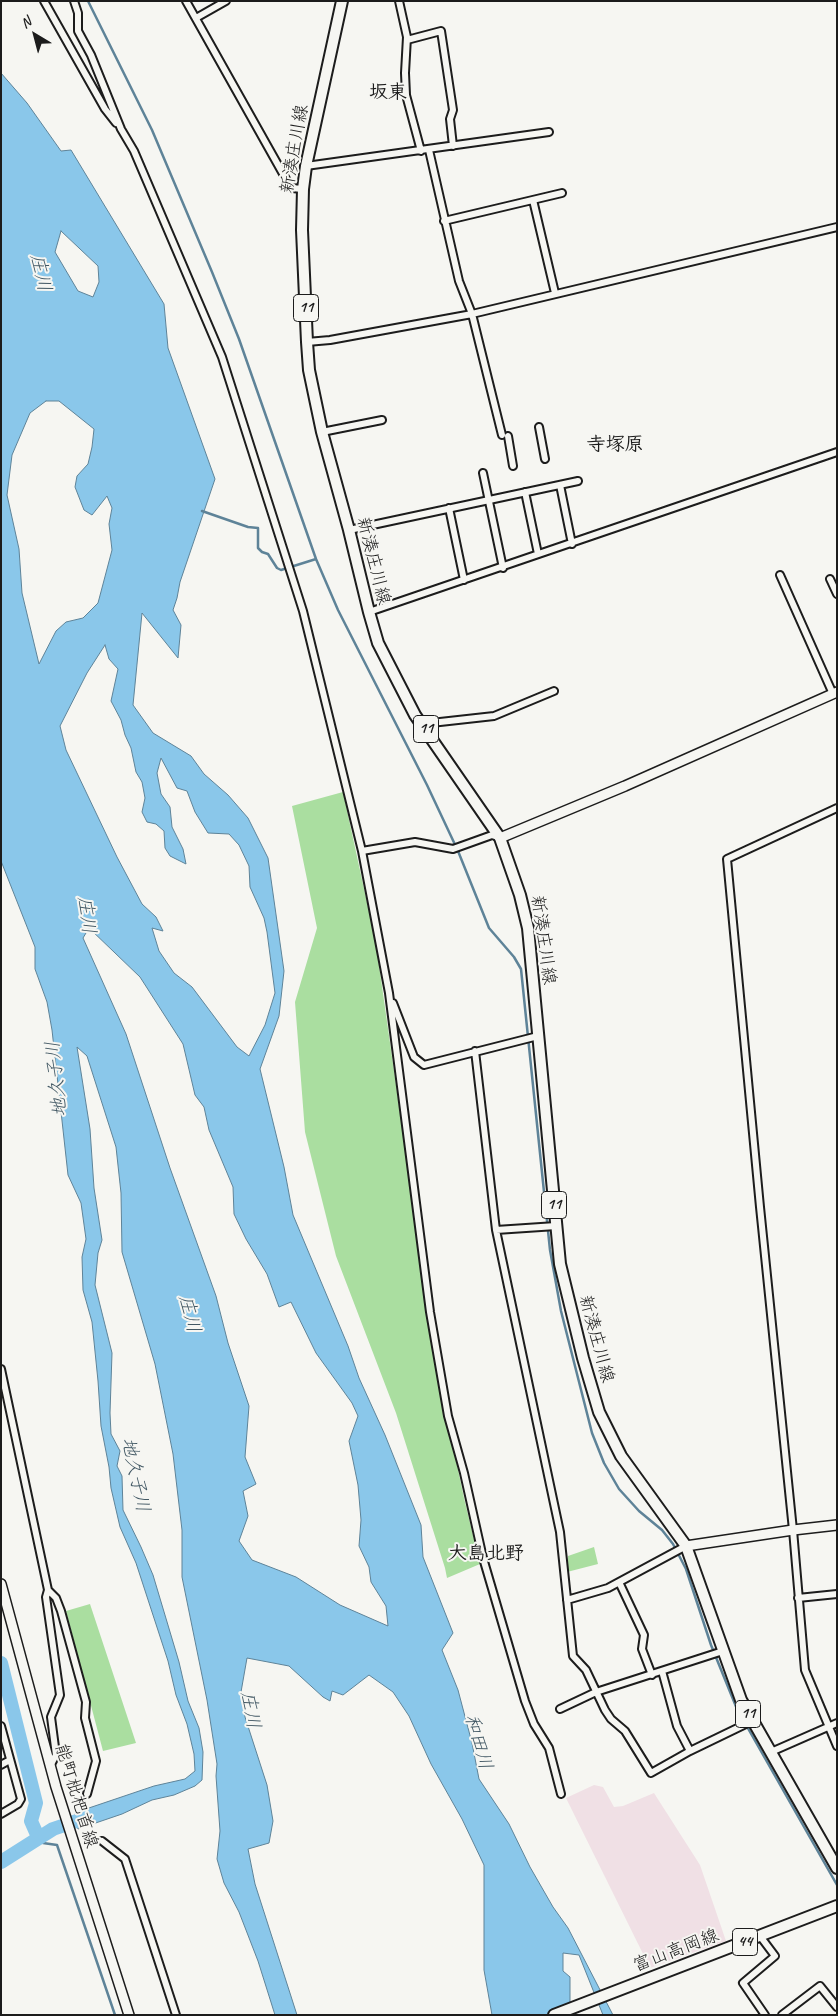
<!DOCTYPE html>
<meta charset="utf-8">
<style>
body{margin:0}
#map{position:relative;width:838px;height:2016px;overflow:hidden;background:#f6f6f2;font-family:Caveat,sans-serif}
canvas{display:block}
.frame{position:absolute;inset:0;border:2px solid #1c1c1c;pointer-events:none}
.north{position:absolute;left:10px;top:10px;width:50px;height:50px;-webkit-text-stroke:4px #f6f6f2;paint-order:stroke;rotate:323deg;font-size:14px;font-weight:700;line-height:20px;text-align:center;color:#1c1c1c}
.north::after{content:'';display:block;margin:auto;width:18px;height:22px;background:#1c1c1c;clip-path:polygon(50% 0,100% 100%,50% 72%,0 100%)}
</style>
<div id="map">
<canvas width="838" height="2016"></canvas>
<div class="frame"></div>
<div class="north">N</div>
</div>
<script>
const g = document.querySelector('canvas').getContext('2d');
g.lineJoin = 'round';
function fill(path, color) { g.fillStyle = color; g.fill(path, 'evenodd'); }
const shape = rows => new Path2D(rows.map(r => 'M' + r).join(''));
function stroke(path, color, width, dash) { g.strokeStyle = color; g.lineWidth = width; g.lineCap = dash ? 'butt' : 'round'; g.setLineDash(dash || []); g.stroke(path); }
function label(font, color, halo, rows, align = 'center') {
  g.font = font + ' Caveat,"Klee One",sans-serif'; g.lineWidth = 4; g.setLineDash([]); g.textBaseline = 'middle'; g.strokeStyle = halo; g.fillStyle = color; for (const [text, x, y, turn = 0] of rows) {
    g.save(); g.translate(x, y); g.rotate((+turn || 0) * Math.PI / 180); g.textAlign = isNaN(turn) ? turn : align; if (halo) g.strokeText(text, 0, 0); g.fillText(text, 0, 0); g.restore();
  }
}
fill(shape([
 [594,1785,603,1787,614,1807,623,1806,654,1793,700,1865,726,1941,650,1968,566,1798]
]), '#f0e0e5');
fill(shape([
 [343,792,376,944,435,1360,464,1498,480,1564,447,1578,445,1568,396,1413,336,1256,305,1132,295,1002,317,928,292,806],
 [594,1547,598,1564,567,1572,568,1556],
 [90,1604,136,1743,103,1751,66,1611]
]), '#aadea0');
const water = shape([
 [1,73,27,103,61,151,71,150,164,304,168,348,215,479,180,582,177,598,173,610,181,625,178,658,142,613,133,705,153,733,191,756,204,774,228,795,248,818,268,858,284,971,279,1016,260,1069,284,1167,293,1215,348,1346,359,1378,385,1435,421,1525,423,1557,453,1633,442,1650,458,1690,472,1743,479,1779,509,1824,530,1867,553,1907,568,1928,613,2015,603,2015,579,1955,563,1953,563,1971,570,1977,570,2003,565,2015,492,2015,484,1970,484,1865,462,1819,431,1764,409,1716,393,1692,369,1675,343,1695,332,1691,330,1701,323,1697,289,1666,247,1658,241,1692,245,1717,267,1785,273,1821,269,1843,248,1849,255,1884,297,2015,275,2015,258,1961,239,1912,224,1883,217,1859,220,1831,216,1776,217,1764,207,1700,182,1577,182,1530,173,1454,155,1364,122,1252,121,1193,116,1147,87,1056,77,1047,90,1129,94,1188,102,1240,98,1253,95,1285,112,1353,110,1413,111,1434,120,1451,117,1466,122,1476,123,1510,141,1547,153,1575,179,1662,188,1701,199,1728,203,1752,202,1780,195,1786,174,1795,152,1800,122,1814,78,1829,74,1810,77,1812,154,1786,185,1779,195,1771,194,1754,187,1724,176,1695,168,1661,136,1563,120,1527,111,1488,109,1467,101,1426,98,1381,92,1322,83,1290,82,1257,86,1239,81,1203,68,1175,52,1030,47,1002,35,969,35,947,1,861,1,73],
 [61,231,98,266,99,282,93,297,78,291,55,252,61,231],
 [46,401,59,401,94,429,92,447,88,464,77,476,75,487,84,510,92,515,107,496,112,508,109,524,112,550,98,603,83,618,66,622,56,631,39,664,22,593,19,549,7,495,12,455,30,413,46,401],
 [105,645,109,659,118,669,111,701,121,720,125,735,131,748,136,772,142,782,145,798,142,812,147,822,156,824,164,831,165,848,170,856,186,864,183,849,172,827,170,807,161,794,157,773,161,758,177,788,187,791,195,812,208,833,229,834,239,845,249,866,250,887,264,918,267,932,275,993,265,1025,249,1056,237,1047,192,987,174,973,159,951,152,928,163,931,156,917,142,904,117,857,66,750,60,726,87,673,105,645],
 [89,928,140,977,183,1044,195,1095,204,1107,209,1130,233,1187,234,1214,246,1239,267,1274,279,1307,291,1302,316,1353,352,1403,358,1416,349,1441,358,1485,361,1520,359,1546,369,1567,371,1582,386,1606,388,1626,340,1605,296,1577,252,1560,239,1541,248,1516,243,1491,256,1484,245,1457,249,1406,228,1343,216,1296,170,1168,126,1034,83,938,89,928]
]);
fill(water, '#8ac7ea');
stroke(water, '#5e8398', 1);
stroke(shape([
 [88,1,152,130,212,272,239,339,316,559,338,610,427,785,458,851,489,928,514,957,521,969,550,1250,561,1311,592,1433,604,1463,619,1489,639,1511,662,1530,673,1544,686,1569,711,1645,737,1709,837,1885],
 [202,511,248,527,258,528,258,548,262,552,268,554,277,568,281,570,316,559],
 [38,1837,43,1843,57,1845,115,2015]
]), '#5e8398', 2.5);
stroke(shape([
 [1,1663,36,1803,31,1821,38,1837],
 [1,1862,53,1829,94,1815]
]), '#8ac7ea', 14);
const street = shape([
 [44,1,105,109,116,123],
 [74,1,78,13,78,31,91,55,121,129,134,151,222,357,303,611,362,851,389,993,430,1312,448,1416,464,1473,483,1558,525,1701,534,1724,549,1748,561,1794],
 [186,1,291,188,303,189],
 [399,1,407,37,405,73,406,95,421,151],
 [196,18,226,1],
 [407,40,441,31,453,110,450,119,453,146],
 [429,150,459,281,472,314,502,435],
 [306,166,549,132],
 [533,200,555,293],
 [444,221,562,193],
 [307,342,330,340,472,314,837,227],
 [539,427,545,459],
 [322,432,382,420],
 [508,436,513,466],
 [483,473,503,568],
 [560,485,572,544],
 [525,492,538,554],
 [449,508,464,580],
 [349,530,578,481],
 [780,575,833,694],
 [830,579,837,594],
 [369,612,837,452],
 [422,724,494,716,554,691],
 [837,808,727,859,760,1207,793,1530,805,1670,837,1746],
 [362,851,415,842,453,849,492,835,499,837],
 [393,1003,414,1057,424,1065,538,1036],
 [475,1051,496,1230,560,1532,573,1656,586,1670,605,1710,611,1719,625,1731,651,1773,690,1751,677,1726,662,1671],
 [496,1230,556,1226],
 [1,1369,48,1590,56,1598,61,1611,86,1702,85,1718,96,1761,87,1794],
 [619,1582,644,1635,642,1649,652,1675],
 [48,1590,46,1597,60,1695,51,1717,56,1755,50,1766],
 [798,1598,837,1594],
 [567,1600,608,1588,686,1546],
 [560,1709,596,1692,723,1651],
 [1,1726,21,1799,18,1804,1,1814],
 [690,1751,752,1721],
 [771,1752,837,1723],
 [1,1765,10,1760],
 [102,1841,125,1859,176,2015],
 [760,1936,775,1956,743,1983,765,2015],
 [782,2015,820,1986,837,2007]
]);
const secondary = shape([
 [500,838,625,786,837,692],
 [686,1546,793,1530,837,1525],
 [1,1584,56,1787,129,2015]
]);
const primary = shape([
 [342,1,306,166,303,189,302,230,307,342,309,370,322,432,349,530,369,612,378,643,415,715,500,838,520,895,528,928,560,1264,583,1358,599,1412,621,1456,686,1546,741,1700,837,1868],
 [554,2015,837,1906]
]);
stroke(street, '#1c1c1c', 10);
stroke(secondary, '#1c1c1c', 12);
stroke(primary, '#1c1c1c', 14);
stroke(street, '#f6f6f2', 6);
stroke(secondary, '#f6f6f2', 9);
stroke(primary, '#f6f6f2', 10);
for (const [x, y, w] of [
 [306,308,25],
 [426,729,25],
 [554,1205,25],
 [748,1714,25],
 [745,1942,25]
]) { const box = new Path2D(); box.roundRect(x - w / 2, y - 13.5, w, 27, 4); g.fillStyle = '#f6f6f2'; g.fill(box); stroke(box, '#1c1c1c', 1); }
label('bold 16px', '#1c1c1c', null, [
 ["11",306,308],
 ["11",426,729],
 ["11",554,1205],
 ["11",748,1714],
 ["44",745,1942]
]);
label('18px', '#1c1c1c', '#f6f6f2', [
 ["新湊庄川線",295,149,-80],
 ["新湊庄川線",373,561,76],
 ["新湊庄川線",543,940,82],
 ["新湊庄川線",596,1339,75],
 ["能町枇杷首線",76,1796,73],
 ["富山高岡線",676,1951,-21]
]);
label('bold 19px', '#1c1c1c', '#f6f6f2', [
 ["坂東",388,93],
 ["寺塚原",615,445],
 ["大島北野",486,1554]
]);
label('italic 19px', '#425864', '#f6f6f2', [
 ["庄川",40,273,77],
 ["庄川",86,915,82],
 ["地久子川",57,1079,-96],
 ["庄川",189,1314,76],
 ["地久子川",135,1475,78],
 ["庄川",250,1710,79],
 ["和田川",478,1742,74]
]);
</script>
